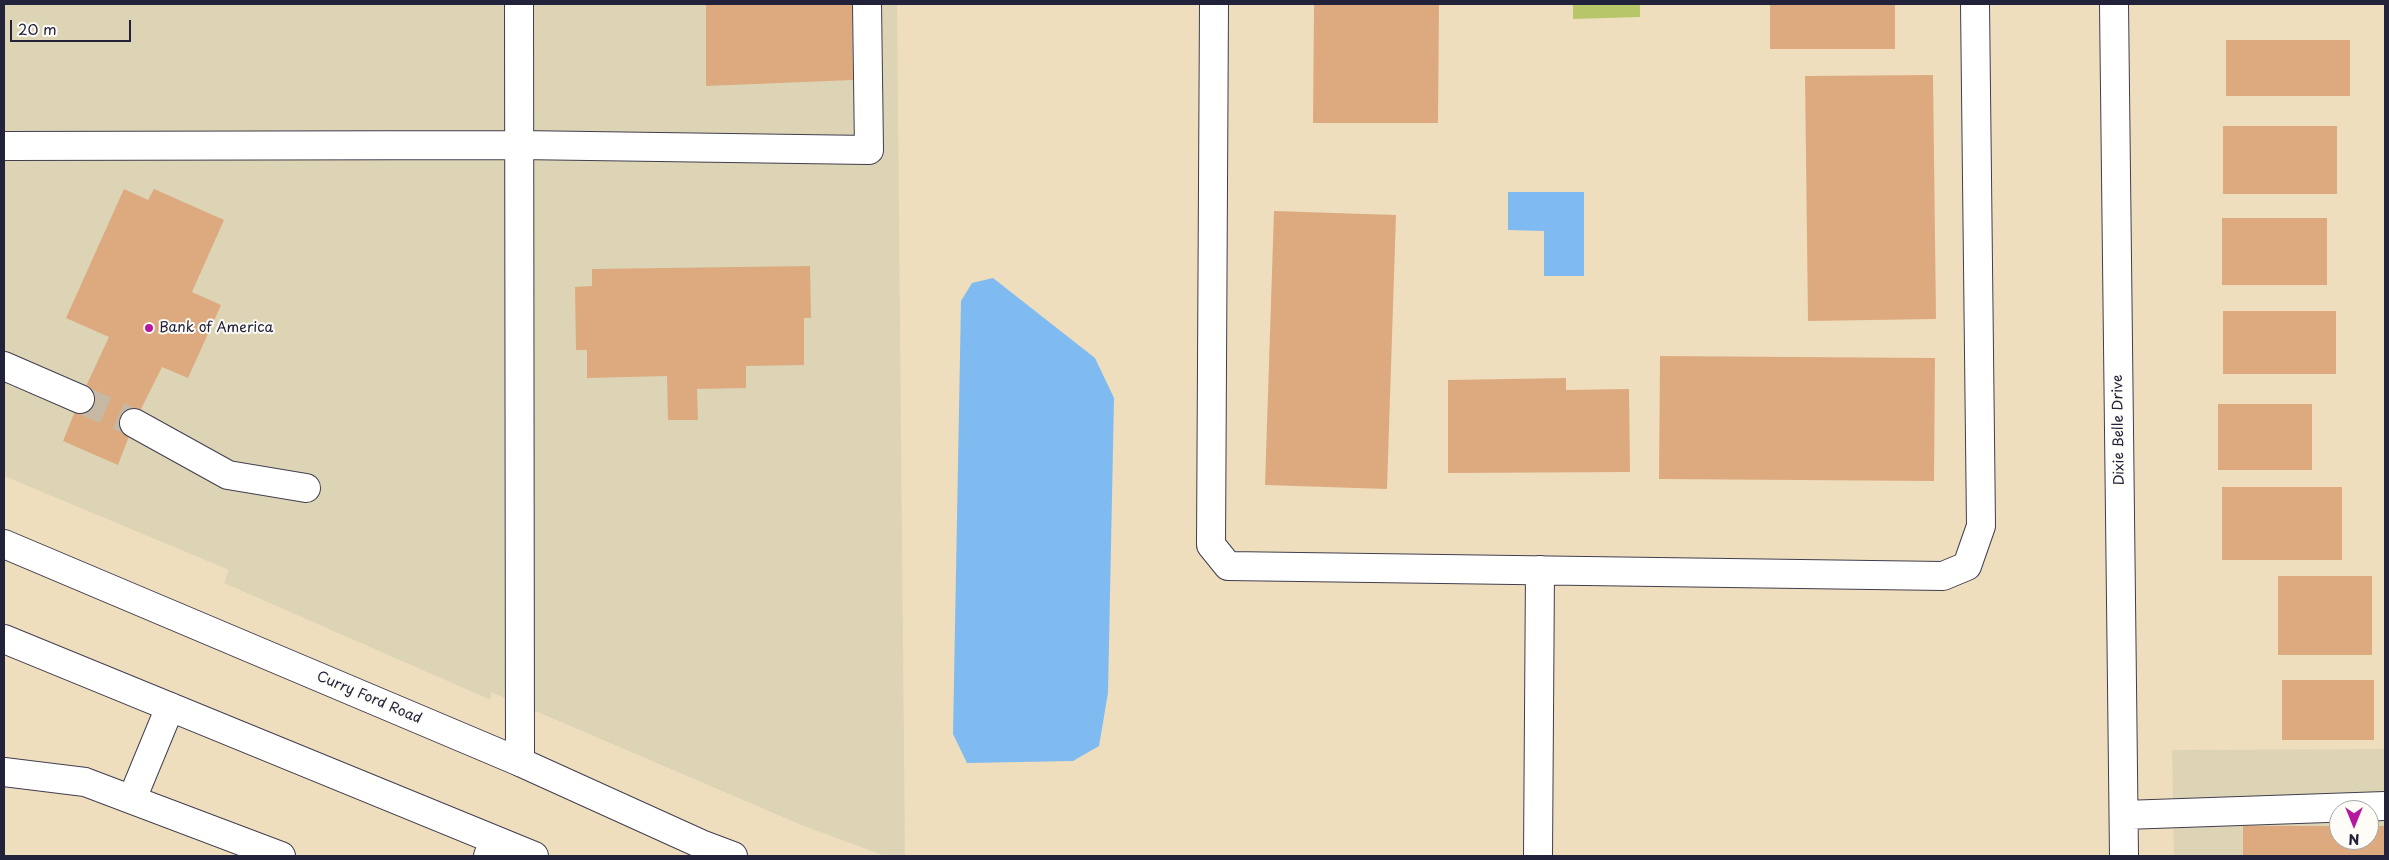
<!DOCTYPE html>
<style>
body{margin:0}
#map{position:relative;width:2389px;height:860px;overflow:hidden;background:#efdebd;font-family:"Playpen Sans",sans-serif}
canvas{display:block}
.frame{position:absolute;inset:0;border:5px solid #22223b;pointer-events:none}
.north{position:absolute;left:2329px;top:800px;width:50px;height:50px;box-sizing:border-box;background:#fdfcf7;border:1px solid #a5a5ac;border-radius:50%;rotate:180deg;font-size:14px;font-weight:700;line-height:20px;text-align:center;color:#22223b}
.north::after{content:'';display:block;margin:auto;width:18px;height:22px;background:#b5179e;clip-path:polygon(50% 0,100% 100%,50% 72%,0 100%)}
.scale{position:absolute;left:10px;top:20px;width:121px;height:22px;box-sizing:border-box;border:2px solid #22223b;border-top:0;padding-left:6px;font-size:15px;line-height:18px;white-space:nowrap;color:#22223b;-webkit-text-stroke:4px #fdfcf7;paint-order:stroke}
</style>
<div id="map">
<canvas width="2389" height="860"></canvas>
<div class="frame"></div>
<div class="north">N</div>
<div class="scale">20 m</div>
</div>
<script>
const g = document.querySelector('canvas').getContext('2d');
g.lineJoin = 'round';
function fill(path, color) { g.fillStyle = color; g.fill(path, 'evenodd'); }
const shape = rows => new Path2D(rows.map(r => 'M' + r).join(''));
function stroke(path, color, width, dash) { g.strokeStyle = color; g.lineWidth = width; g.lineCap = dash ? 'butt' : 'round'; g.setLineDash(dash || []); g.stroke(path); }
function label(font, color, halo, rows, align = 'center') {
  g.font = font + ' "Playpen Sans",sans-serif'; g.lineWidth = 4; g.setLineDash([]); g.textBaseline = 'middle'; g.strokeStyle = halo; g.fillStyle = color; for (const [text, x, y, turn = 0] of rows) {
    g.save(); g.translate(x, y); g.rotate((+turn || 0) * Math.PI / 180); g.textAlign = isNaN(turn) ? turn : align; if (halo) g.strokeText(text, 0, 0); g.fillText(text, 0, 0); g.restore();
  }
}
fill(shape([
 [4,4,897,4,905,856,885,856,799,824,491,692,491,700,224,583,229,570,4,476],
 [2385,749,2385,856,2174,856,2172,750],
 [2339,810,2369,810,2369,840,2339,840]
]), '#dcd4b5');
fill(shape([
 [1573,4,1640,4,1640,17,1573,19]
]), '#b6c669');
fill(shape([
 [1508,192,1584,192,1584,276,1544,276,1544,231,1508,230],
 [993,278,1095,358,1114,398,1108,693,1099,746,1073,761,967,763,953,734,961,301,972,283]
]), '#7fbbf1');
fill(shape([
 [706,4,852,4,853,80,706,86],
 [1314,4,1439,4,1438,123,1313,123],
 [1770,4,1895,4,1895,49,1770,49],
 [2226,40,2350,40,2350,96,2226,96],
 [1933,75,1936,319,1808,321,1805,76],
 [2223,126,2337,126,2337,194,2223,194],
 [124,189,148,200,154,189,224,220,192,292,221,305,188,378,162,367,134,423,118,465,63,441,80,399,109,337,66,318],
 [1274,211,1396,215,1387,489,1265,485],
 [2222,218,2327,218,2327,285,2222,285],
 [810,266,811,318,804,318,804,365,746,366,746,388,697,389,698,420,668,420,667,376,587,378,587,350,576,350,575,287,592,286,592,269],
 [2223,311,2336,311,2336,374,2223,374],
 [1660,356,1935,358,1934,481,1659,479],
 [1566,378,1566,390,1629,389,1630,472,1448,473,1448,380],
 [2218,404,2312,404,2312,470,2218,470],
 [2222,487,2342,487,2342,560,2222,560],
 [2278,576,2372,576,2372,655,2278,655],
 [2282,680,2374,680,2374,740,2282,740],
 [2243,826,2339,826,2339,840,2369,840,2369,826,2385,826,2385,856,2243,856]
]), '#ddaa80');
stroke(shape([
 [80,399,134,423]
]), '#c6b8a3', 28, [28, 14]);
const minor = shape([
 [519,4,520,762],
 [1214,4,1211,545,1228,566,1943,576,1967,566,1981,526,1975,4],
 [2114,4,2124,856],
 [4,146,519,145,869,150,867,4],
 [4,366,80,399],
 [134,423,228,475,306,488],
 [4,772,85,782,281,856],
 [132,799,170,707],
 [2124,815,2385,806],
 [488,856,494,840],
 [1538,856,1540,570]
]);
const major = shape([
 [4,544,520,762,701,844,733,856],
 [4,639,534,856]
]);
stroke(minor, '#413e4e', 30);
stroke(major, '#413e4e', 30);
stroke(minor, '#fff', 28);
stroke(major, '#fff', 28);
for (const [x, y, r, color] of [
 [149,328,5,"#b5179e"]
]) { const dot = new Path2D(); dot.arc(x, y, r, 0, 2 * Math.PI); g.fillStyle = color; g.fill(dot); stroke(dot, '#fdfcf7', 2); }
label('14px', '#22223b', '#fdfcf7', [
 ["Bank of America",159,328]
], 'left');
label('14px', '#22223b', '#fdfcf7', [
 ["Dixie Belle Drive",2119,430,-91],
 ["Curry Ford Road",369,698,23]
]);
</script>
